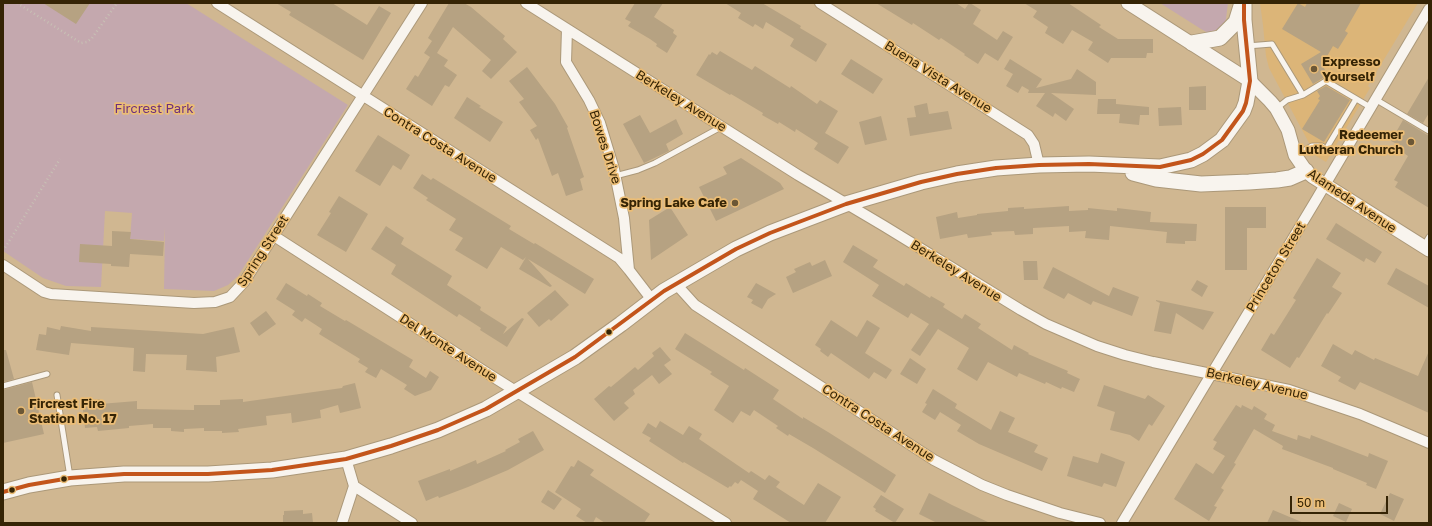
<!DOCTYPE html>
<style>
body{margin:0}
#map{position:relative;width:1432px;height:526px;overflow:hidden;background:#d0b791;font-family:"Golos Text",sans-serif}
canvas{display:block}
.frame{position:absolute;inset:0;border:4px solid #352405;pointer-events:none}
.scale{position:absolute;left:1290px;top:496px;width:98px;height:18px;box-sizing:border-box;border:2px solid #352405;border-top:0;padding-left:5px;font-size:12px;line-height:14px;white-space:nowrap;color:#352405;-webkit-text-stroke:3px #ebbd76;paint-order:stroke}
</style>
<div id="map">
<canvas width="1432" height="526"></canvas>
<div class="frame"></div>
<div class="scale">50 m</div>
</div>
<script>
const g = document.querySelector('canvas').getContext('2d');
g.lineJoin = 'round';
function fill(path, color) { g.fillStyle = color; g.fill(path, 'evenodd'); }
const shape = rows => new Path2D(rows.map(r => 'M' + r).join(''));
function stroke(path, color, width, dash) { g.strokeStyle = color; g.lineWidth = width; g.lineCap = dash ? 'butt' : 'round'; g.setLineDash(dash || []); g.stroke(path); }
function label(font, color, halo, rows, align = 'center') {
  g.font = font + ' "Golos Text",sans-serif'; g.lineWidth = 3.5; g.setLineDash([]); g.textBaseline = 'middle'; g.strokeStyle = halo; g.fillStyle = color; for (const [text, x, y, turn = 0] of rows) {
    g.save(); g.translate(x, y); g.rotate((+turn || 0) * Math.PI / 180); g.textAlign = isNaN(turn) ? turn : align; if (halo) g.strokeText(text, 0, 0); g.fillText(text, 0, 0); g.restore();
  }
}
fill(shape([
 [1260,3,1418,3,1368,86,1370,88,1326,162,1316,156,1269,68,1266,56,1263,25]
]), '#dcb578');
fill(shape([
 [3,3,186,3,348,105,238,276,228,285,214,291,164,289,165,228,164,241,130,239,132,213,105,211,101,287,66,286,43,278,3,251],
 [1160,3,1228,3,1226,19,1223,26,1216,30,1208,33,1201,29]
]), '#c4a8ae');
fill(shape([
 [43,3,90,3,76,24],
 [276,3,332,3,367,25,379,6,391,13,363,60,289,15,291,12],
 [449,3,464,3,471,7,505,36,503,39,517,52,491,79,482,71,491,60,453,27,437,53,448,60,444,66,457,75,449,87,445,85,432,106,406,89,415,75,418,77,430,57,424,53,432,41,428,38],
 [635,3,663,3,654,17,674,30,673,33,677,36,667,53,656,46,657,44,650,39,628,26,631,22,625,19],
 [725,3,762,3,801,26,800,28,827,44,816,62,790,46,794,39,766,22,763,29,755,24,753,27,738,18,741,13],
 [876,3,956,3,965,9,969,3,970,3,981,10,973,24,997,40,1003,31,1013,37,998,61,985,53,978,64,964,55,965,54,941,38,939,40,913,23,912,25],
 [1024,3,1068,3,1101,25,1099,27,1118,39,1153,39,1153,53,1147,53,1146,58,1111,58,1108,63,1088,50,1093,42,1072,30,1063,44,1045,33,1048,27,1033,17,1037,11],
 [1298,3,1305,7,1307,3,1361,3,1345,31,1348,33,1338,49,1333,46,1322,65,1328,75,1313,84,1301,64,1321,52,1282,29],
 [720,51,752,70,755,66,790,88,791,86,817,104,820,100,838,111,825,133,849,147,838,164,814,149,818,143,796,129,795,132,779,122,778,124,762,115,763,113,731,94,730,95,696,75,709,54,710,55,712,52,717,55],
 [851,59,883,79,873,94,841,74],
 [1010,59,1042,79,1036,88,1071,79,1077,69,1096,82,1096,95,1051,93,1074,109,1066,121,1055,113,1053,117,1036,106,1045,93,1028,93,1029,90,1022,86,1018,93,1006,86,1013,74,1004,69],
 [527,67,555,104,568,127,567,128,584,177,580,179,583,190,566,196,558,173,552,176,538,138,536,140,530,130,537,126,519,102,524,99,509,81],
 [1429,77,1429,113,1423,123,1407,114],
 [1206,86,1206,110,1189,110,1189,87],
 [1326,86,1350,100,1324,142,1302,129,1320,100,1318,99,1320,96,1317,91],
 [467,97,481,106,479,107,503,122,490,142,454,118],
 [1098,99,1116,99,1116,104,1149,107,1149,115,1140,115,1139,125,1119,123,1120,114,1097,114],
 [927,103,929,114,948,111,952,129,910,136,907,118,916,117,914,106],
 [1181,107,1182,125,1159,126,1158,108],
 [640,115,650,133,676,119,683,134,666,144,669,151,644,163,623,124],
 [881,116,887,140,865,145,859,122],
 [1403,120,1429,136,1429,208,1395,187,1398,182,1394,180,1408,156,1395,147,1397,144,1391,141],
 [378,135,410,155,401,170,393,165,380,186,355,171],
 [741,158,780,183,784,189,716,221,699,187,727,174,723,167],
 [422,174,431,180,433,178,511,226,509,229,534,244,535,243,594,279,585,294,528,259,552,286,550,287,519,269,526,257,523,260,501,247,487,269,455,250,463,238,449,230,456,219,426,200,428,198,413,188],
 [339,196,368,214,346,252,317,235,331,213,329,212],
 [1069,206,1069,211,1088,210,1088,208,1117,211,1117,208,1151,212,1150,222,1197,224,1196,241,1185,241,1185,244,1166,243,1167,232,1110,226,1109,240,1085,238,1086,231,1069,232,1069,226,1033,228,1033,234,1015,235,1014,231,991,232,992,235,968,238,967,234,940,239,936,217,957,212,958,218,977,215,977,214,1008,211,1008,208,1024,207,1024,209],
 [670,207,688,235,651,260,649,220],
 [1225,207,1266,207,1266,228,1247,228,1247,270,1225,270],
 [1336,223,1382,252,1375,263,1366,258,1364,262,1326,239],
 [386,226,404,238,401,244,452,276,447,285,481,307,480,310,507,327,503,334,522,318,524,319,507,347,480,330,481,328,459,314,457,317,391,274,396,265,371,249],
 [112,231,131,232,130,239,164,242,163,256,130,254,129,267,111,266,111,264,79,262,80,244,112,246],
 [853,245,878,260,873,267,904,286,906,283,930,298,931,296,945,304,943,307,962,319,965,314,981,324,978,328,1012,350,1014,345,1029,353,1028,354,1068,371,1067,373,1080,379,1074,392,1062,387,1061,389,1046,382,1045,384,1019,373,1017,377,988,362,977,381,957,369,969,348,938,329,920,356,911,350,929,324,911,313,908,318,872,296,879,285,843,262],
 [1317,258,1341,273,1332,287,1342,293,1328,314,1327,313,1299,358,1297,357,1290,368,1261,350,1271,333,1274,335,1296,300,1293,298],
 [825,260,832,276,793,293,786,277,796,272,794,269,810,262,812,266],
 [1023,261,1037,261,1038,280,1024,280],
 [1053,267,1109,296,1113,287,1139,297,1132,316,1093,301,1091,305,1068,293,1064,299,1043,288],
 [1396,268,1429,286,1429,308,1387,284],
 [1197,280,1208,286,1202,297,1191,290],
 [286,283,307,296,308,294,322,303,320,306,345,321,346,320,413,360,409,367,426,378,430,371,439,377,431,390,415,396,404,389,407,385,381,369,376,378,365,372,368,368,358,362,360,359,319,334,322,329,305,318,302,322,292,315,295,311,276,299],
 [756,283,776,294,768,299,762,309,751,303,753,300,747,297],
 [555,290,569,305,551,321,549,319,539,327,527,313],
 [1156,300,1214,312,1203,330,1176,313,1171,334,1154,331,1160,303,1156,301],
 [266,311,276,324,259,336,250,323],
 [831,320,857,337,867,320,880,328,865,353,892,370,886,379,874,372,869,379,831,353,828,357,820,351,821,349,815,345],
 [61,326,91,331,91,327,203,334,234,327,240,352,216,357,217,372,186,370,187,355,146,354,145,372,133,371,134,348,71,343,69,355,36,350,39,334,46,335,47,327,60,330],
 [685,333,744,370,745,368,779,390,773,399,803,419,803,417,828,432,896,475,885,493,813,448,789,434,788,436,776,428,778,426,754,410,750,416,741,411,733,423,714,410,729,386,710,374,712,372,675,349],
 [1333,344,1352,355,1355,350,1374,360,1375,358,1418,376,1429,351,1429,413,1360,382,1355,390,1338,381,1341,377,1321,366],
 [660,347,671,360,664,365,672,374,659,384,652,375,633,390,635,394,624,403,629,408,614,421,594,399,609,386,611,387,635,367,638,370,654,356,652,353],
 [3,350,6,350,14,379,3,382],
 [910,358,926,369,917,384,900,374],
 [32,382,44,434,3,443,3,390],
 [355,383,361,408,340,413,338,405,320,410,321,418,292,423,291,413,266,416,267,425,238,429,239,432,222,433,222,431,204,431,204,428,184,429,184,432,171,431,171,428,153,428,153,424,129,426,129,428,98,431,97,427,85,428,82,401,100,399,100,404,137,401,137,409,194,410,194,405,220,405,220,400,243,399,243,402,342,388,343,386],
 [1104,385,1145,399,1148,395,1165,406,1152,426,1149,424,1139,441,1130,435,1110,430,1115,412,1097,406],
 [933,389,957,404,955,408,991,430,1000,411,1015,418,1008,432,1038,445,1034,452,1048,458,1042,471,979,444,957,431,961,425,940,412,935,420,922,412,927,404,925,403],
 [1236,405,1241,408,1242,405,1252,410,1254,406,1267,414,1264,419,1275,425,1272,431,1297,440,1298,435,1310,439,1311,435,1368,457,1369,453,1388,461,1376,489,1366,485,1367,483,1333,469,1333,468,1282,449,1283,446,1254,429,1234,463,1236,464,1221,488,1224,490,1214,506,1217,507,1209,521,1174,499,1196,463,1213,474,1225,456,1213,449,1217,442,1213,440],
 [660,421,683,435,689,426,702,434,699,439,749,473,751,471,765,480,769,475,780,482,776,487,804,505,818,483,841,497,825,523,791,523,753,499,758,491,741,480,738,484,735,482,731,487,730,486,728,488,684,462,683,463,649,441,651,438,642,433,648,423,656,428],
 [533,431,544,450,508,470,468,487,439,498,438,496,426,501,418,481,450,469,450,471,476,460,477,464,506,451,505,450,520,442,518,439],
 [1101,453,1125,462,1116,487,1104,483,1102,487,1067,476,1073,456,1098,463],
 [578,460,594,470,590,475,650,514,644,523,605,523,596,517,593,523,587,523,576,516,581,509,555,492,571,466,574,467],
 [548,490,562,499,554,510,541,502],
 [929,493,952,505,990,523,937,523,919,514],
 [1390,493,1404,499,1394,521,1380,514],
 [881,495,904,509,895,523,875,511,876,509,873,507],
 [1339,503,1352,509,1346,522,1333,516],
 [303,510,303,514,312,513,313,523,283,523,283,515,284,515,284,511],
 [1273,510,1304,523,1267,523]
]), '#b6a282');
const service = shape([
 [1247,46,1272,44,1303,95,1287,100,1277,108],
 [1303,95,1326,81,1370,107],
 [1375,99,1429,131],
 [1296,155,1312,146,1322,146,1326,149,1356,99],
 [615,176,638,170,655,163,721,127],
 [1423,247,1429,237],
 [3,386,47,374],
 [57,395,70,477]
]);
const minor = shape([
 [217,3,619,258,629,270,652,300],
 [526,3,798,175,884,226,1021,310,1046,324,1097,346,1125,355,1153,362,1289,390,1360,414,1429,443],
 [820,3,1028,135,1034,144,1039,165],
 [567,29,566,62,589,100,600,123,614,169,624,218,629,270],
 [274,236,487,373,726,523],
 [3,265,44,292,51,294,194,303,215,302,230,297,244,282,422,3],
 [676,284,695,305,934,460,982,485,1007,495,1060,513,1100,523],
 [346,459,354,486,412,523],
 [342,523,354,486],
 [1122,523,1316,200,1429,9]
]);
const tertiary = shape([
 [1128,3,1250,81,1270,101,1276,108,1288,130,1295,155,1306,171,1313,177,1429,250]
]);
const secondary = shape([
 [1192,43,1220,38,1236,22,1241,6],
 [1133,173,1156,179,1201,184,1249,182,1277,180,1290,178,1306,171],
 [3,492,29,485,70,478,124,474,208,474,272,470,346,459,391,446,438,430,486,409,575,357,621,324,664,291,736,249,770,233,846,204,921,182,957,174,996,168,1039,165,1089,164,1160,167,1191,160,1203,154,1222,140,1243,111,1246,103,1250,81,1244,20,1244,3]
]);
stroke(service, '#ab9879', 7);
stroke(minor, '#ab9879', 12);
stroke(tertiary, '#ab9879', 15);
stroke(secondary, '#ab9879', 17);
stroke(shape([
 [17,3,81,43,87,42,92,38,117,3],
 [3,251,60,159]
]), '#c8c0b5', 2.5, [1, 3]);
stroke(service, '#f8f4ee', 5);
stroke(minor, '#f8f4ee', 10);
stroke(tertiary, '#f8f4ee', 13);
stroke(secondary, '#f8f4ee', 15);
stroke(shape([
 [3,492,29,485,70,478,124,474,208,474,272,470,346,459,391,446,438,430,486,409,575,357,664,291,736,249,770,233,846,204,921,182,957,174,996,168,1039,165,1089,164,1160,167,1191,160,1203,154,1222,140,1243,111,1246,103,1250,81,1244,20,1244,3]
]), '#c3551b', 4);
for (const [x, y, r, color] of [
 [1314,69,4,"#6b5736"],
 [1411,142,4,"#6b5736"],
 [735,203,4,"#6b5736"],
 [609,332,3.5,"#352405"],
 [21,411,4,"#6b5736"],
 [64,479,3.5,"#352405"],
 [12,490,3.5,"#352405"]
]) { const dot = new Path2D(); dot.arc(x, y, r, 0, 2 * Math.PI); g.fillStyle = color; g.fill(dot); stroke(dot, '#ebbd76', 1.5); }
label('bold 13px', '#352405', '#ebbd76', [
 ["Expresso",1322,62],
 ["Yourself",1322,77],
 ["Redeemer",1403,135,"right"],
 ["Lutheran Church",1403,150,"right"],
 ["Spring Lake Cafe",727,203,"right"],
 ["Fircrest Fire",29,404],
 ["Station No. 17",29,419]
], 'left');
label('13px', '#352405', '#ebbd76', [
 ["Buena Vista Avenue",938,77,32],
 ["Berkeley Avenue",681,101,32],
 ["Contra Costa Avenue",440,145,32],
 ["Bowes Drive",605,147,72],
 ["Alameda Avenue",1352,201,34],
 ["Spring Street",263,251,-57],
 ["Princeton Street",1276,267,-59],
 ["Berkeley Avenue",956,271,32],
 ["Del Monte Avenue",448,348,33],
 ["Berkeley Avenue",1257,384,13],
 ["Contra Costa Avenue",878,423,33]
]);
label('13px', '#6c307f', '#ebbd76', [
 ["Fircrest Park",154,109]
]);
</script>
